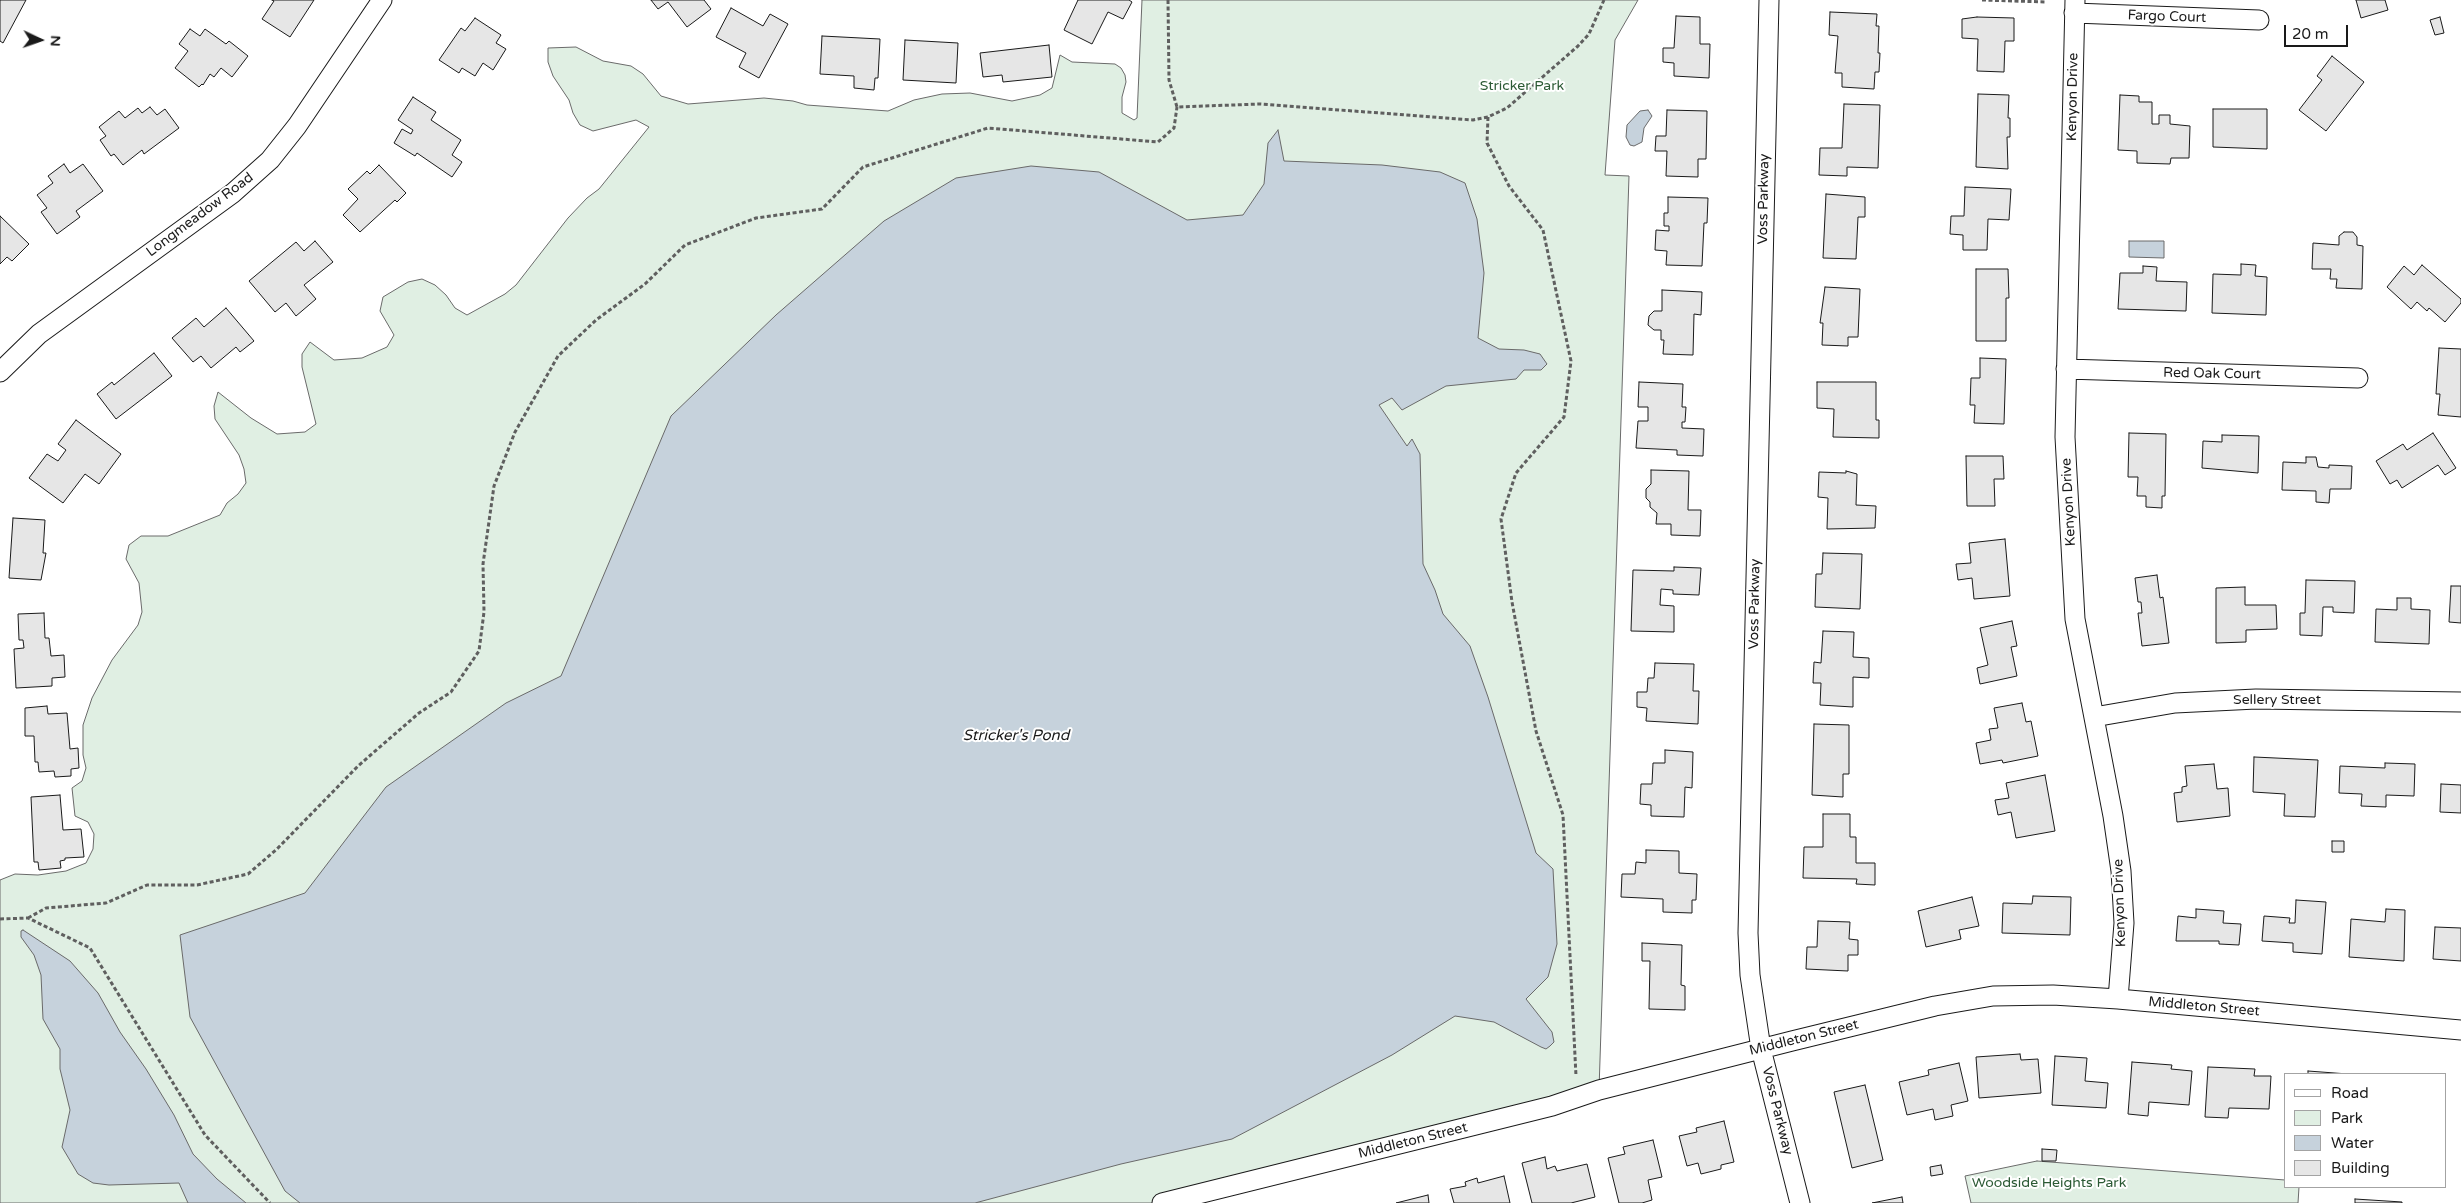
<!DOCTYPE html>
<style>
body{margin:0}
#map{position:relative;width:2461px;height:1203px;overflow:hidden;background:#fff;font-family:"Varela Round",sans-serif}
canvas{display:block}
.legend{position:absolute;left:2284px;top:1073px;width:162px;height:115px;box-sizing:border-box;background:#fff;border:1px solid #a3a3a3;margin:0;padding:6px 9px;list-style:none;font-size:15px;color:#1a1a1a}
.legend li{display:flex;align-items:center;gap:10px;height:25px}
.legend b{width:25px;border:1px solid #a3a3a3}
.north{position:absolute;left:15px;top:15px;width:50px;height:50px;-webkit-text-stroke:4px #fff;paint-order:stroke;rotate:93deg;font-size:14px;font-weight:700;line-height:20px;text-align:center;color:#1a1a1a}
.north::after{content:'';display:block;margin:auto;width:18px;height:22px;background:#1a1a1a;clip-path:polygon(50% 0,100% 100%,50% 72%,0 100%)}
.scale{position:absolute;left:2284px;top:25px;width:64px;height:22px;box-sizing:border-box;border:2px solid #1a1a1a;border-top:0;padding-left:6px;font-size:15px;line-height:18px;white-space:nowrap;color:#1a1a1a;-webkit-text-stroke:4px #fff;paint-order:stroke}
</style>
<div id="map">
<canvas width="2461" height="1203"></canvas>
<ul class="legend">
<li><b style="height:6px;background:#fff"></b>Road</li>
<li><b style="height:14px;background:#e0efe3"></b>Park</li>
<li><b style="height:14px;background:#c6d2dc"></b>Water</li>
<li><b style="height:14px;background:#e6e6e6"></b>Building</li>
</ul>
<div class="north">N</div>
<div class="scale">20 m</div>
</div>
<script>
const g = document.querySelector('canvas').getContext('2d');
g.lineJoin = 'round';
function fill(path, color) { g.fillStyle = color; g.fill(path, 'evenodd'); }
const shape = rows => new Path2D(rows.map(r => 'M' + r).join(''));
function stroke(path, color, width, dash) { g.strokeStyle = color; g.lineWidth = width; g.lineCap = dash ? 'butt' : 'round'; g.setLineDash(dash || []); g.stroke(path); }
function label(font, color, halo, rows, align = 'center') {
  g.font = font + ' "Varela Round",sans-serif'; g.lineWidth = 4; g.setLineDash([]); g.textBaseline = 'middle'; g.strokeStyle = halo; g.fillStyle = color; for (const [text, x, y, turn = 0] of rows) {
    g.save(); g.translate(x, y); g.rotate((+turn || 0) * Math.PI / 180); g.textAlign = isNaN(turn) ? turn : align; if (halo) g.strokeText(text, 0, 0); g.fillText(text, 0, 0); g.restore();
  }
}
const green = shape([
 [1142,0,1638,0,1615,40,1605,175,1629,176,1599,1090,1162,1203,0,1203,0,880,15,874,38,875,66,871,86,863,93,849,94,834,88,822,75,816,72,788,82,781,86,768,83,755,83,725,92,698,112,660,138,625,142,612,139,583,126,559,129,545,141,536,168,536,220,515,227,503,238,494,246,483,244,469,239,455,215,419,214,406,218,392,251,418,277,434,305,432,316,424,302,367,302,354,310,342,334,360,362,358,387,347,394,335,380,311,383,297,408,282,422,279,435,285,446,295,455,308,467,315,505,294,516,285,568,218,587,198,599,189,649,127,636,120,593,131,580,125,573,113,569,100,553,76,548,62,548,48,576,47,603,61,631,66,643,74,661,96,688,104,764,98,793,101,807,105,888,111,914,100,942,94,970,93,1012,101,1040,95,1052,88,1060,55,1072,62,1115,64,1121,68,1125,75,1126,82,1122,97,1122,113,1134,120,1137,118,1142,0],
 [2037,1161,2285,1180,2285,1187,2299,1187,2298,1203,1971,1203,1965,1176,2037,1161]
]);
fill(green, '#e0efe3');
stroke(green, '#6a6a6a', 1);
const water = shape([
 [1648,110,1652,116,1644,128,1642,142,1634,146,1630,145,1626,137,1627,125,1640,111,1648,110],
 [1278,130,1284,161,1382,165,1440,172,1465,183,1477,219,1484,273,1478,338,1499,349,1524,350,1540,354,1547,364,1541,370,1524,370,1516,379,1446,386,1402,410,1392,398,1379,405,1407,446,1412,439,1420,454,1423,564,1435,590,1443,614,1470,646,1488,697,1536,853,1553,869,1557,944,1548,977,1526,999,1552,1032,1554,1042,1550,1046,1546,1049,1541,1047,1494,1022,1455,1016,1392,1055,1232,1139,1121,1164,975,1203,300,1203,285,1191,190,1017,180,935,305,893,386,787,506,703,561,676,671,416,776,315,884,221,956,178,1031,166,1099,172,1187,220,1243,215,1264,184,1268,143,1278,130],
 [2129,241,2164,241,2164,258,2129,257,2129,241],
 [23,930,70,961,98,993,120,1032,146,1069,174,1115,193,1154,217,1179,246,1203,188,1203,179,1183,109,1185,93,1183,78,1174,62,1147,70,1110,60,1069,60,1049,43,1019,41,975,34,955,21,937,21,931,23,930]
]);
fill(water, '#c6d2dc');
stroke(water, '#6a6a6a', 1);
const building = shape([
 [0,0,26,0,3,43,0,41,0,0],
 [272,0,314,0,290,37,262,19,274,1,272,0],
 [651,0,704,0,711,9,687,27,668,2,658,9,651,0],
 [1078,0,1129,0,1132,2,1123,19,1108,12,1092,44,1064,30,1078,0],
 [2356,0,2385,0,2388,10,2361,18,2356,0],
 [731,8,763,26,770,14,788,24,759,78,739,67,746,53,716,37,731,8],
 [1830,12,1877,14,1876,26,1879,26,1878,53,1880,53,1879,72,1875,72,1874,89,1842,87,1842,73,1835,73,1838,36,1829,35,1830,12],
 [1676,16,1700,17,1700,44,1710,44,1709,78,1674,76,1674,63,1663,62,1663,48,1674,48,1676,16],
 [1977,17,2014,18,2014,41,2005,41,2004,72,1977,71,1978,39,1962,38,1962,19,1977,17],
 [2440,17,2444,33,2435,35,2430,20,2440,17],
 [475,18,501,35,496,43,506,49,493,70,483,63,475,76,462,68,459,73,439,60,461,28,465,31,475,18],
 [190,29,200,36,205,29,226,44,229,41,248,56,232,77,221,68,214,77,210,74,203,85,202,84,199,87,175,68,188,51,179,44,190,29],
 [822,36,880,39,878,78,875,78,874,90,854,88,854,76,820,74,822,36],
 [905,40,958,43,956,83,903,80,905,40],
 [1049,45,1052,77,1003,82,1002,75,983,77,980,53,1049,45],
 [2332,56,2364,82,2326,131,2299,110,2322,80,2317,76,2332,56],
 [1978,94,2009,95,2008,118,2010,118,2010,137,2007,137,2008,169,1976,167,1978,94],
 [2120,95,2139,96,2139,102,2152,102,2152,124,2159,124,2159,115,2170,115,2170,124,2190,126,2189,158,2171,158,2170,164,2137,163,2137,151,2118,150,2120,95],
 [413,97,436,112,431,120,461,140,452,155,462,162,452,177,417,153,415,156,394,143,402,129,411,134,413,130,398,120,413,97],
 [1844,104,1880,105,1878,168,1847,167,1847,176,1819,175,1820,148,1842,148,1844,104],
 [150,107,157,115,165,109,179,128,144,154,142,150,123,165,114,154,111,156,100,140,106,136,99,127,119,111,125,118,138,108,142,113,150,107],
 [2213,109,2267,109,2267,149,2213,147,2213,109],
 [1667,110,1707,111,1706,159,1698,159,1698,177,1666,176,1667,151,1655,151,1656,136,1666,136,1667,110],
 [64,164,70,173,83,164,103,191,76,211,80,217,57,234,41,212,47,208,37,195,53,183,48,176,64,164],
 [379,165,406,193,397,202,395,200,360,232,343,215,358,199,348,189,367,171,370,174,379,165],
 [1965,187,2011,189,2009,220,1988,219,1987,250,1963,250,1963,235,1950,234,1951,216,1964,216,1965,187],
 [1826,194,1865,197,1865,217,1858,217,1856,259,1823,258,1826,194],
 [1668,197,1708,198,1707,223,1704,223,1702,266,1666,265,1667,251,1655,250,1656,230,1669,231,1669,226,1664,226,1664,213,1668,213,1668,197],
 [0,216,29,244,12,261,7,257,0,264,0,216],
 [2344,232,2353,232,2357,237,2357,245,2363,246,2362,289,2336,288,2337,279,2330,279,2331,269,2312,269,2313,243,2339,245,2339,236,2344,232],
 [315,241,333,262,304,285,316,299,296,316,286,303,275,312,249,281,296,242,304,251,315,241],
 [2241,264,2256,265,2255,276,2267,277,2266,315,2212,313,2213,274,2241,275,2241,264],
 [2422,265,2461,299,2461,303,2445,322,2429,308,2427,311,2417,302,2411,309,2387,287,2404,266,2414,275,2422,265],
 [2143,266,2157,267,2156,281,2187,282,2186,311,2118,309,2120,273,2143,273,2143,266],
 [1976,269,2008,269,2009,298,2006,298,2006,341,1976,341,1976,269],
 [1825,287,1860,289,1858,337,1848,337,1848,346,1822,345,1823,323,1820,323,1825,287],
 [1662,290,1702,292,1701,315,1694,314,1693,355,1663,354,1664,340,1661,340,1661,330,1654,330,1648,325,1649,316,1654,311,1662,311,1662,290],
 [226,308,254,341,240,352,236,347,211,368,201,356,193,362,172,338,196,318,204,327,226,308],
 [2439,348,2461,349,2461,417,2438,415,2440,394,2436,394,2439,348],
 [154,353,172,376,116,419,97,394,112,382,114,385,154,353],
 [1980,358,2006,359,2004,424,1974,423,1975,405,1970,405,1971,378,1980,378,1980,358],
 [1639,382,1683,384,1682,407,1686,407,1685,422,1682,422,1682,428,1704,429,1703,456,1677,455,1677,450,1636,448,1638,421,1648,421,1648,407,1638,407,1639,382],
 [1817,382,1876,382,1876,420,1879,420,1879,438,1833,437,1834,409,1817,408,1817,382],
 [76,420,121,454,99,484,85,474,63,503,29,478,47,454,58,461,66,450,58,444,76,420],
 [2129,433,2166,434,2165,496,2162,496,2162,508,2146,507,2146,496,2137,496,2138,477,2128,477,2129,433],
 [2433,433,2456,468,2445,475,2438,465,2402,488,2397,480,2390,484,2376,461,2403,444,2407,450,2433,433],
 [2222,435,2259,436,2258,473,2202,468,2203,441,2222,442,2222,435],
 [1966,456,2003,456,2004,479,1994,479,1995,506,1967,506,1966,456],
 [2306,457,2316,457,2318,467,2329,468,2329,465,2352,466,2351,489,2330,489,2329,503,2316,502,2316,491,2282,490,2283,462,2306,463,2306,457],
 [1651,470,1689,471,1688,510,1701,510,1700,536,1671,535,1671,524,1656,524,1657,513,1650,507,1650,502,1646,498,1646,489,1651,484,1651,470],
 [1846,471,1857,474,1856,505,1876,506,1875,528,1827,529,1828,498,1818,497,1819,472,1846,473,1846,471],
 [13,518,45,520,43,553,46,553,41,580,9,578,13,518],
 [2005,539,2010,596,1974,599,1972,578,1958,580,1956,564,1971,563,1969,543,2005,539],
 [1823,553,1862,554,1860,609,1815,607,1816,574,1822,574,1823,553],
 [1674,567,1701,568,1699,595,1673,594,1673,590,1661,589,1660,605,1674,606,1674,632,1631,631,1633,570,1674,571,1674,567],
 [2157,575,2160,598,2163,597,2169,643,2142,646,2138,613,2142,613,2141,602,2138,602,2135,578,2157,575],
 [2306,580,2355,581,2354,613,2333,612,2333,607,2323,607,2322,636,2300,635,2300,613,2305,613,2306,580],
 [2451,586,2461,586,2461,623,2449,622,2451,586],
 [2245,587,2245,605,2276,605,2277,629,2246,630,2246,642,2216,643,2216,588,2245,587],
 [2397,598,2411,598,2411,609,2430,610,2429,644,2375,642,2376,609,2397,610,2397,598],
 [44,613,45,638,49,638,51,656,64,655,65,677,52,678,52,686,16,688,14,649,24,648,23,640,19,640,18,614,44,613],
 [2012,621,2017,646,2011,647,2017,676,1980,684,1977,668,1988,665,1980,628,2012,621],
 [1823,631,1854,632,1853,657,1869,658,1869,678,1853,677,1853,707,1820,705,1821,683,1813,683,1814,662,1821,663,1823,631],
 [1655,663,1694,664,1693,691,1699,691,1698,724,1646,721,1647,708,1637,707,1637,692,1647,692,1648,678,1654,678,1655,663],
 [2022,703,2026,722,2031,721,2038,756,2003,763,2002,760,1980,764,1976,743,1991,740,1989,729,1998,728,1994,708,2022,703],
 [47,706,48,714,67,713,70,749,78,748,79,768,71,769,71,776,55,777,54,771,39,772,38,762,35,762,34,736,25,736,25,708,47,706],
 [1814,724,1849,725,1849,774,1843,774,1843,797,1812,795,1814,724],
 [1665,750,1693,752,1692,788,1685,787,1684,817,1651,816,1651,805,1640,804,1641,784,1652,784,1653,763,1665,763,1665,750],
 [2254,757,2318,760,2315,817,2284,816,2285,794,2253,792,2254,757],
 [2385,763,2415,764,2414,796,2386,795,2386,807,2361,806,2362,794,2339,793,2340,766,2385,768,2385,763],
 [2214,764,2217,789,2228,788,2230,816,2177,822,2174,793,2182,792,2182,787,2187,786,2185,766,2214,764],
 [2045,775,2055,831,2016,838,2011,812,1998,815,1995,800,2009,798,2006,783,2045,775],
 [2441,784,2461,785,2461,813,2440,812,2441,784],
 [60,795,63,830,81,829,84,857,65,858,65,860,60,861,61,868,39,870,38,862,34,862,31,797,60,795],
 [1823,814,1850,814,1850,837,1856,837,1856,863,1875,863,1875,885,1856,884,1857,879,1803,878,1804,847,1823,847,1823,814],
 [2332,841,2344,841,2344,852,2332,852,2332,841],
 [1646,850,1679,851,1679,873,1697,874,1696,900,1692,900,1692,913,1663,912,1663,899,1621,897,1622,874,1635,874,1636,862,1646,863,1646,850],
 [2033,896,2071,897,2070,935,2002,933,2003,903,2032,904,2033,896],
 [1972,897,1979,926,1959,930,1961,939,1926,947,1918,911,1972,897],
 [2296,900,2326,902,2322,954,2293,952,2293,943,2262,941,2264,916,2290,918,2289,923,2295,923,2296,900],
 [2196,909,2224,911,2223,923,2241,924,2239,945,2219,944,2219,941,2176,941,2178,916,2196,918,2196,909],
 [2386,909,2405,910,2404,961,2349,957,2351,919,2385,922,2386,909],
 [1818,921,1850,922,1849,939,1858,940,1858,955,1848,955,1848,971,1806,969,1807,947,1817,947,1818,921],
 [2435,927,2461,928,2461,961,2433,959,2435,927],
 [1642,943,1682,945,1681,985,1685,986,1685,1010,1649,1009,1650,961,1642,961,1642,943],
 [2020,1054,2021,1060,2038,1059,2041,1093,1979,1098,1976,1057,2020,1054],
 [2055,1056,2087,1058,2085,1081,2108,1083,2106,1108,2052,1105,2055,1056],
 [2132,1062,2172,1065,2171,1069,2192,1071,2189,1105,2149,1102,2148,1116,2128,1114,2132,1062],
 [1959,1063,1968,1101,1951,1105,1953,1116,1935,1120,1933,1109,1907,1115,1899,1082,1929,1075,1928,1070,1959,1063],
 [2208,1067,2255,1069,2254,1076,2271,1076,2269,1109,2229,1108,2228,1118,2205,1117,2208,1067],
 [2308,1071,2348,1074,2308,1074,2308,1071],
 [1865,1085,1883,1160,1852,1168,1834,1092,1865,1085],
 [1724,1121,1734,1162,1721,1165,1721,1169,1701,1174,1698,1163,1687,1166,1679,1136,1697,1132,1696,1128,1724,1121],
 [1653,1140,1662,1177,1648,1180,1652,1200,1642,1203,1619,1203,1608,1158,1625,1154,1623,1147,1653,1140],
 [2042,1149,2057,1150,2056,1161,2042,1161,2042,1149],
 [1545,1157,1547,1169,1555,1166,1557,1171,1587,1164,1595,1197,1571,1203,1532,1203,1522,1163,1545,1157],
 [1941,1165,1943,1174,1931,1176,1930,1167,1941,1165],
 [1504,1176,1510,1203,1454,1203,1450,1189,1466,1186,1465,1182,1477,1178,1478,1183,1504,1176],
 [1428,1195,1429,1203,1396,1203,1428,1195],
 [1902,1197,1903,1203,1872,1203,1902,1197],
 [2355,1199,2402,1202,2402,1203,2355,1203,2355,1199]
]);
fill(building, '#e6e6e6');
stroke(building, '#1a1a1a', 1);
const minor = shape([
 [1769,0,1748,933,1750,975,1761,1049,1800,1203],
 [2075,0,2065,437,2075,619,2113,816,2121,871,2124,923,2118,999],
 [2074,13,2259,20],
 [2066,369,2358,378],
 [0,372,39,334,233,193,270,160,297,126,382,0],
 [2094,717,2175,703,2256,699,2461,702],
 [1162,1203,1552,1106,1599,1090,1792,1041,1935,1006,1993,996,2053,995,2118,999,2461,1030]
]);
stroke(minor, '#1a1a1a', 21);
stroke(shape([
 [1168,0,1169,80,1177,107,1260,104,1473,120,1488,117,1507,108,1578,46,1589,34,1604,0],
 [1982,0,2046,2],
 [1488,117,1487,143,1509,186,1543,230,1571,361,1564,417,1516,473,1501,519,1512,602,1536,731,1563,815,1576,1076],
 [28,918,46,908,106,903,147,885,197,885,248,874,277,849,358,766,419,713,451,692,479,651,484,612,483,564,494,486,515,432,558,356,596,320,645,284,685,245,756,218,822,209,863,167,988,128,1158,142,1174,128,1177,107],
 [0,919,28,918,90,948,205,1135,270,1203]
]), '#5f5f5f', 3, [4, 2.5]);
stroke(minor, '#fff', 19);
label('14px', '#1a1a1a', '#fff', [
 ["Fargo Court",2167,17,2],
 ["Kenyon Drive",2073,97,-89],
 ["Voss Parkway",1764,199,-89],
 ["Longmeadow Road",200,215,-37],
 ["Red Oak Court",2212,374,1],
 ["Kenyon Drive",2069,502,-93],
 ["Voss Parkway",1755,604,-89],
 ["Sellery Street",2277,700],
 ["Kenyon Drive",2120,903,-92],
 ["Middleton Street",2204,1007,5],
 ["Middleton Street",1804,1038,-14],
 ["Voss Parkway",1777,1111,76],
 ["Middleton Street",1413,1141,-14]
]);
label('14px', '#2b5a34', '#fff', [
 ["Stricker Park",1522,86],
 ["Woodside Heights Park",2049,1183]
]);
label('italic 15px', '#1a1a1a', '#fff', [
 ["Stricker's Pond",1016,736]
]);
</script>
